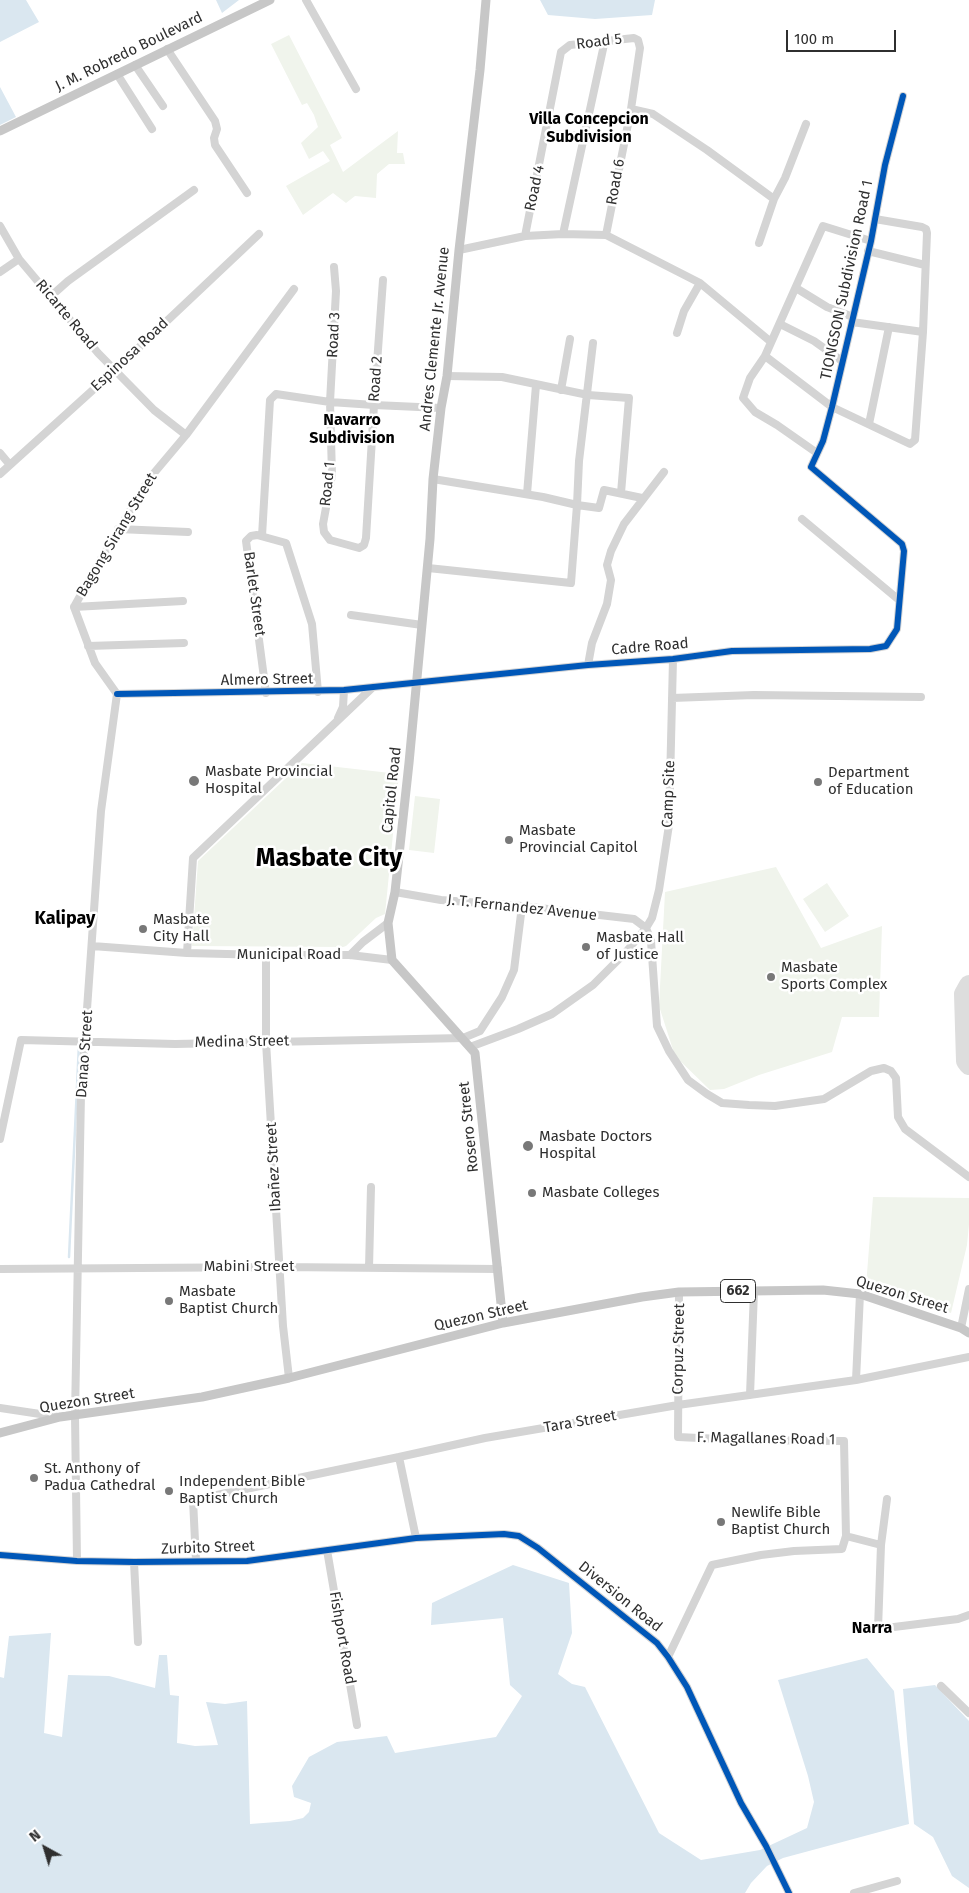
<!DOCTYPE html>
<meta charset="utf-8">
<style>
body{margin:0}
#map{position:relative;width:969px;height:1893px;overflow:hidden;background:#fff;font-family:"Fira Sans",sans-serif}
canvas{display:block}
.north{position:absolute;left:20px;top:1823px;width:50px;height:50px;-webkit-text-stroke:4px #fff;paint-order:stroke;rotate:321deg;font-size:14px;font-weight:700;line-height:20px;text-align:center;color:#2f2f2f}
.north::after{content:'';display:block;margin:auto;width:18px;height:22px;background:#2f2f2f;clip-path:polygon(50% 0,100% 100%,50% 72%,0 100%)}
.scale{position:absolute;left:786px;top:30px;width:110px;height:22px;box-sizing:border-box;border:2px solid #2f2f2f;border-top:0;padding-left:6px;font-size:15px;line-height:18px;white-space:nowrap;color:#2f2f2f;-webkit-text-stroke:4px #fff;paint-order:stroke}
</style>
<div id="map">
<canvas width="969" height="1893"></canvas>
<div class="north">N</div>
<div class="scale">100 m</div>
</div>
<script>
const g = document.querySelector('canvas').getContext('2d');
g.lineJoin = 'round';
function fill(path, color) { g.fillStyle = color; g.fill(path, 'evenodd'); }
const shape = rows => new Path2D(rows.map(r => 'M' + r).join(''));
function stroke(path, color, width, dash) { g.strokeStyle = color; g.lineWidth = width; g.lineCap = dash ? 'butt' : 'round'; g.setLineDash(dash || []); g.stroke(path); }
function label(font, color, halo, rows, align = 'center') {
  g.font = font + ' "Fira Sans",sans-serif'; g.lineWidth = 5; g.setLineDash([]); g.textBaseline = 'middle'; g.strokeStyle = halo; g.fillStyle = color; for (const [text, x, y, turn = 0] of rows) {
    g.save(); g.translate(x, y); g.rotate((+turn || 0) * Math.PI / 180); g.textAlign = isNaN(turn) ? turn : align; if (halo) g.strokeText(text, 0, 0); g.fillText(text, 0, 0); g.restore();
  }
}
fill(shape([
 [289,35,342,138,330,145,343,172,398,131,397,153,403,153,405,164,389,164,377,174,376,198,355,196,346,203,333,193,303,215,286,186,330,161,323,151,309,159,301,143,318,127,314,115,307,103,302,105,271,44],
 [302,763,399,774,385,914,376,918,346,946,343,947,192,946,198,861],
 [415,796,440,799,434,853,409,850],
 [776,867,821,948,882,926,879,1017,842,1017,832,1052,759,1075,724,1089,710,1090,675,1056,659,1006,665,892],
 [827,883,849,916,825,932,803,899],
 [873,1197,969,1198,969,1224,967,1245,951,1313,866,1286]
]), '#f0f4ec');
fill(shape([
 [0,0,26,0,39,22,0,42],
 [216,0,239,0,222,13],
 [540,0,655,0,652,15,595,19,548,15],
 [0,87,16,117,0,125],
 [513,1565,569,1583,572,1633,558,1674,572,1684,585,1687,659,1833,701,1860,760,1850,807,1828,814,1802,808,1776,778,1680,867,1658,894,1691,909,1824,783,1858,767,1866,751,1883,745,1893,0,1893,0,1677,4,1678,9,1636,51,1633,44,1733,62,1737,68,1675,109,1676,155,1688,159,1655,167,1655,170,1695,179,1696,177,1743,195,1746,218,1745,206,1702,225,1704,247,1701,250,1824,290,1821,303,1818,309,1812,311,1803,294,1797,292,1786,309,1757,337,1742,387,1736,395,1753,496,1737,522,1696,510,1685,503,1618,431,1625,432,1603],
 [935,1685,969,1721,969,1888,952,1876,933,1837,914,1824,903,1689]
]), '#dae7f0');
stroke(shape([
 [69,1257,79,1044]
]), '#dae7f0', 2.5);
stroke(shape([
 [969,985,964,994,966,1061,969,1065]
]), '#ddd', 20);
stroke(shape([
 [306,0,356,89],
 [167,49,215,121,217,129,214,138,215,145,247,193],
 [135,65,163,106],
 [117,74,152,129],
 [631,109,653,114,707,150,774,199,785,178,806,124],
 [546,134,624,138],
 [0,226,19,259,98,353,154,410,186,435],
 [563,234,605,40],
 [525,236,561,52,570,45,634,38,638,40,640,48,631,109,606,235],
 [759,243,774,199],
 [459,250,525,236,563,234,606,235,700,283],
 [868,251,925,265],
 [0,272,19,259],
 [383,280,374,405,366,538,364,545,359,548,330,540,324,532,323,524,332,475,330,402,374,405,441,408],
 [796,288,827,307,853,317],
 [50,297,68,281,194,190],
 [852,322,923,332],
 [780,324,814,341,842,361],
 [677,333,684,311,700,283,771,342],
 [765,356,823,226,871,241],
 [447,376,502,377,588,395,629,398,621,493],
 [561,390,570,339],
 [869,424,889,327],
 [0,453,10,465],
 [817,453,777,425,755,412,743,398,750,378,765,356,832,407,910,444,915,440,923,332,927,233,926,229,922,227,875,219],
 [0,474,115,370,259,234],
 [433,479,543,497,577,505,579,461,593,343],
 [527,494,536,385],
 [802,519,899,600],
 [118,529,188,532],
 [262,536,270,400,276,394,330,402,336,291,334,267],
 [428,568,571,583,577,505,599,508,604,490,642,498],
 [74,607,183,601],
 [351,615,422,625],
 [88,646,184,643],
 [588,665,592,643,607,604,611,580,607,565,611,551,624,524,664,472],
 [266,693,246,541,251,536,257,535,286,543,312,624,318,692],
 [117,694,344,690,588,665,673,659,732,651,870,649,886,646,897,629,904,551,902,544,811,467,823,441,832,407,871,241,885,165,903,96],
 [117,694,95,663,74,607,98,564,149,479,186,435,294,289],
 [672,698,754,695,921,697],
 [338,718,343,707,344,690],
 [395,892,441,900,522,906,634,919,646,928],
 [646,928,651,941,657,1026,669,1051,688,1080,707,1094,722,1103,749,1105,775,1106,824,1099,871,1071,884,1068,891,1071,896,1078,898,1117,905,1129,969,1177],
 [92,946,187,953,266,955,350,955,392,960],
 [187,953,193,858,373,687],
 [266,955,266,1042,283,1326,289,1378],
 [350,955,363,942,388,923],
 [470,1047,518,1029,552,1014,593,985,626,952,646,928,652,918,659,890,669,825,673,659],
 [0,1139,21,1040,175,1044,463,1038,480,1031,502,997,514,970,522,906],
 [369,1268,371,1187],
 [0,1269,280,1267,498,1269],
 [961,1328,969,1289],
 [856,1380,860,1294],
 [750,1395,754,1291],
 [0,1408,60,1417],
 [399,1457,416,1538],
 [887,1499,881,1545,878,1629,958,1619,969,1615],
 [846,1536,881,1545],
 [327,1550,357,1725],
 [0,1555,77,1561,134,1562,247,1561,416,1538,504,1534,519,1536,538,1548,657,1643,668,1657,687,1687,741,1803,766,1846,789,1893],
 [77,1561,75,1415,81,1094,101,811,117,694],
 [196,1561,193,1500,399,1457,485,1438,678,1405,856,1380,969,1357],
 [134,1562,138,1642],
 [668,1657,712,1565,761,1555,794,1551,842,1549,846,1536,844,1441,742,1440,678,1437,679,1292],
 [941,1686,969,1713],
 [854,1893,897,1881]
]), '#d4d4d4', 8);
stroke(shape([
 [486,0,480,70,459,250,447,376,441,408,433,479,430,539,409,763,395,892,388,923,392,960,475,1053,503,1323],
 [0,131,270,0],
 [0,1433,60,1417,202,1397,289,1378,503,1323,642,1297,679,1292,823,1290,860,1294,961,1328,969,1333]
]), '#c7c7c7', 9);
stroke(shape([
 [117,694,344,690,588,665,673,659,732,651,870,649,886,646,897,629,904,551,902,544,811,467,823,441,832,407,871,241,885,165,903,96],
 [0,1555,77,1561,134,1562,247,1561,416,1538,504,1534,519,1536,538,1548,657,1643,668,1657,687,1687,741,1803,766,1846,789,1893]
]), '#0057b8', 6);
for (const [x, y, r, color] of [
 [194,781,6,"#787878"],
 [818,782,5,"#787878"],
 [509,840,5,"#787878"],
 [143,929,5,"#787878"],
 [586,947,5,"#787878"],
 [771,977,5,"#787878"],
 [528,1146,6,"#787878"],
 [532,1193,5,"#787878"],
 [169,1301,5,"#787878"],
 [34,1478,5,"#787878"],
 [169,1491,5,"#787878"],
 [721,1522,5,"#787878"]
]) { const dot = new Path2D(); dot.arc(x, y, r, 0, 2 * Math.PI); g.fillStyle = color; g.fill(dot); stroke(dot, '#fff', 2); }
for (const [x, y, w] of [
 [738,1291,35]
]) { const box = new Path2D(); box.roundRect(x - w / 2, y - 11.5, w, 23, 4); g.fillStyle = '#fff'; g.fill(box); stroke(box, '#2f2f2f', 1); }
label('bold 14px', '#2f2f2f', null, [
 ["662",738,1291]
]);
label('15px', '#2f2f2f', '#fff', [
 ["Road 5",599,42,-7],
 ["J. M. Robredo Boulevard",129,52,-26],
 ["Road 6",616,182,-80],
 ["Road 4",535,188,-78],
 ["TIONGSON Subdivision Road 1",847,280,-78],
 ["Ricarte Road",66,315,50],
 ["Road 3",334,335,-87],
 ["Andres Clemente Jr. Avenue",435,339,-84],
 ["Espinosa Road",130,355,-43],
 ["Road 2",376,379,-86],
 ["Road 1",328,484,-84],
 ["Bagong Sirang Street",117,535,-59],
 ["Barlet Street",254,594,82],
 ["Cadre Road",650,647,-5],
 ["Almero Street",267,680,-1],
 ["Capitol Road",392,790,-84],
 ["Camp Site",669,794,-88],
 ["J. T. Fernandez Avenue",522,908,6],
 ["Municipal Road",289,955],
 ["Medina Street",242,1042,-1],
 ["Danao Street",85,1054,-86],
 ["Rosero Street",469,1127,-96],
 ["Ibañez Street",274,1167,-93],
 ["Mabini Street",249,1267],
 ["Quezon Street",902,1295,17],
 ["Quezon Street",481,1316,-13],
 ["Corpuz Street",679,1349,-89],
 ["Quezon Street",87,1401,-9],
 ["Tara Street",580,1422,-10],
 ["F. Magallanes Road 1",766,1439,1],
 ["Zurbito Street",208,1548,-2],
 ["Diversion Road",620,1597,39],
 ["Fishport Road",342,1638,80]
]);
label('15px', '#2f2f2f', '#fff', [
 ["Masbate Provincial",205,772],
 ["Hospital",205,789],
 ["Department",828,773],
 ["of Education",828,790],
 ["Masbate",519,831],
 ["Provincial Capitol",519,848],
 ["Masbate",153,920],
 ["City Hall",153,937],
 ["Masbate Hall",596,938],
 ["of Justice",596,955],
 ["Masbate",781,968],
 ["Sports Complex",781,985],
 ["Masbate Doctors",539,1137],
 ["Hospital",539,1154],
 ["Masbate Colleges",542,1193],
 ["Masbate",179,1292],
 ["Baptist Church",179,1309],
 ["St. Anthony of",44,1469],
 ["Padua Cathedral",44,1486],
 ["Independent Bible",179,1482],
 ["Baptist Church",179,1499],
 ["Newlife Bible",731,1513],
 ["Baptist Church",731,1530]
], 'left');
label('bold 16px', '#000', '#fff', [
 ["Villa Concepcion",589,120],
 ["Subdivision",589,138],
 ["Navarro",352,421],
 ["Subdivision",352,439],
 ["Narra",872,1629]
]);
label('bold 18px', '#000', '#fff', [
 ["Kalipay",65,919]
]);
label('bold 25px', '#000', '#fff', [
 ["Masbate City",329,859]
]);
</script>
